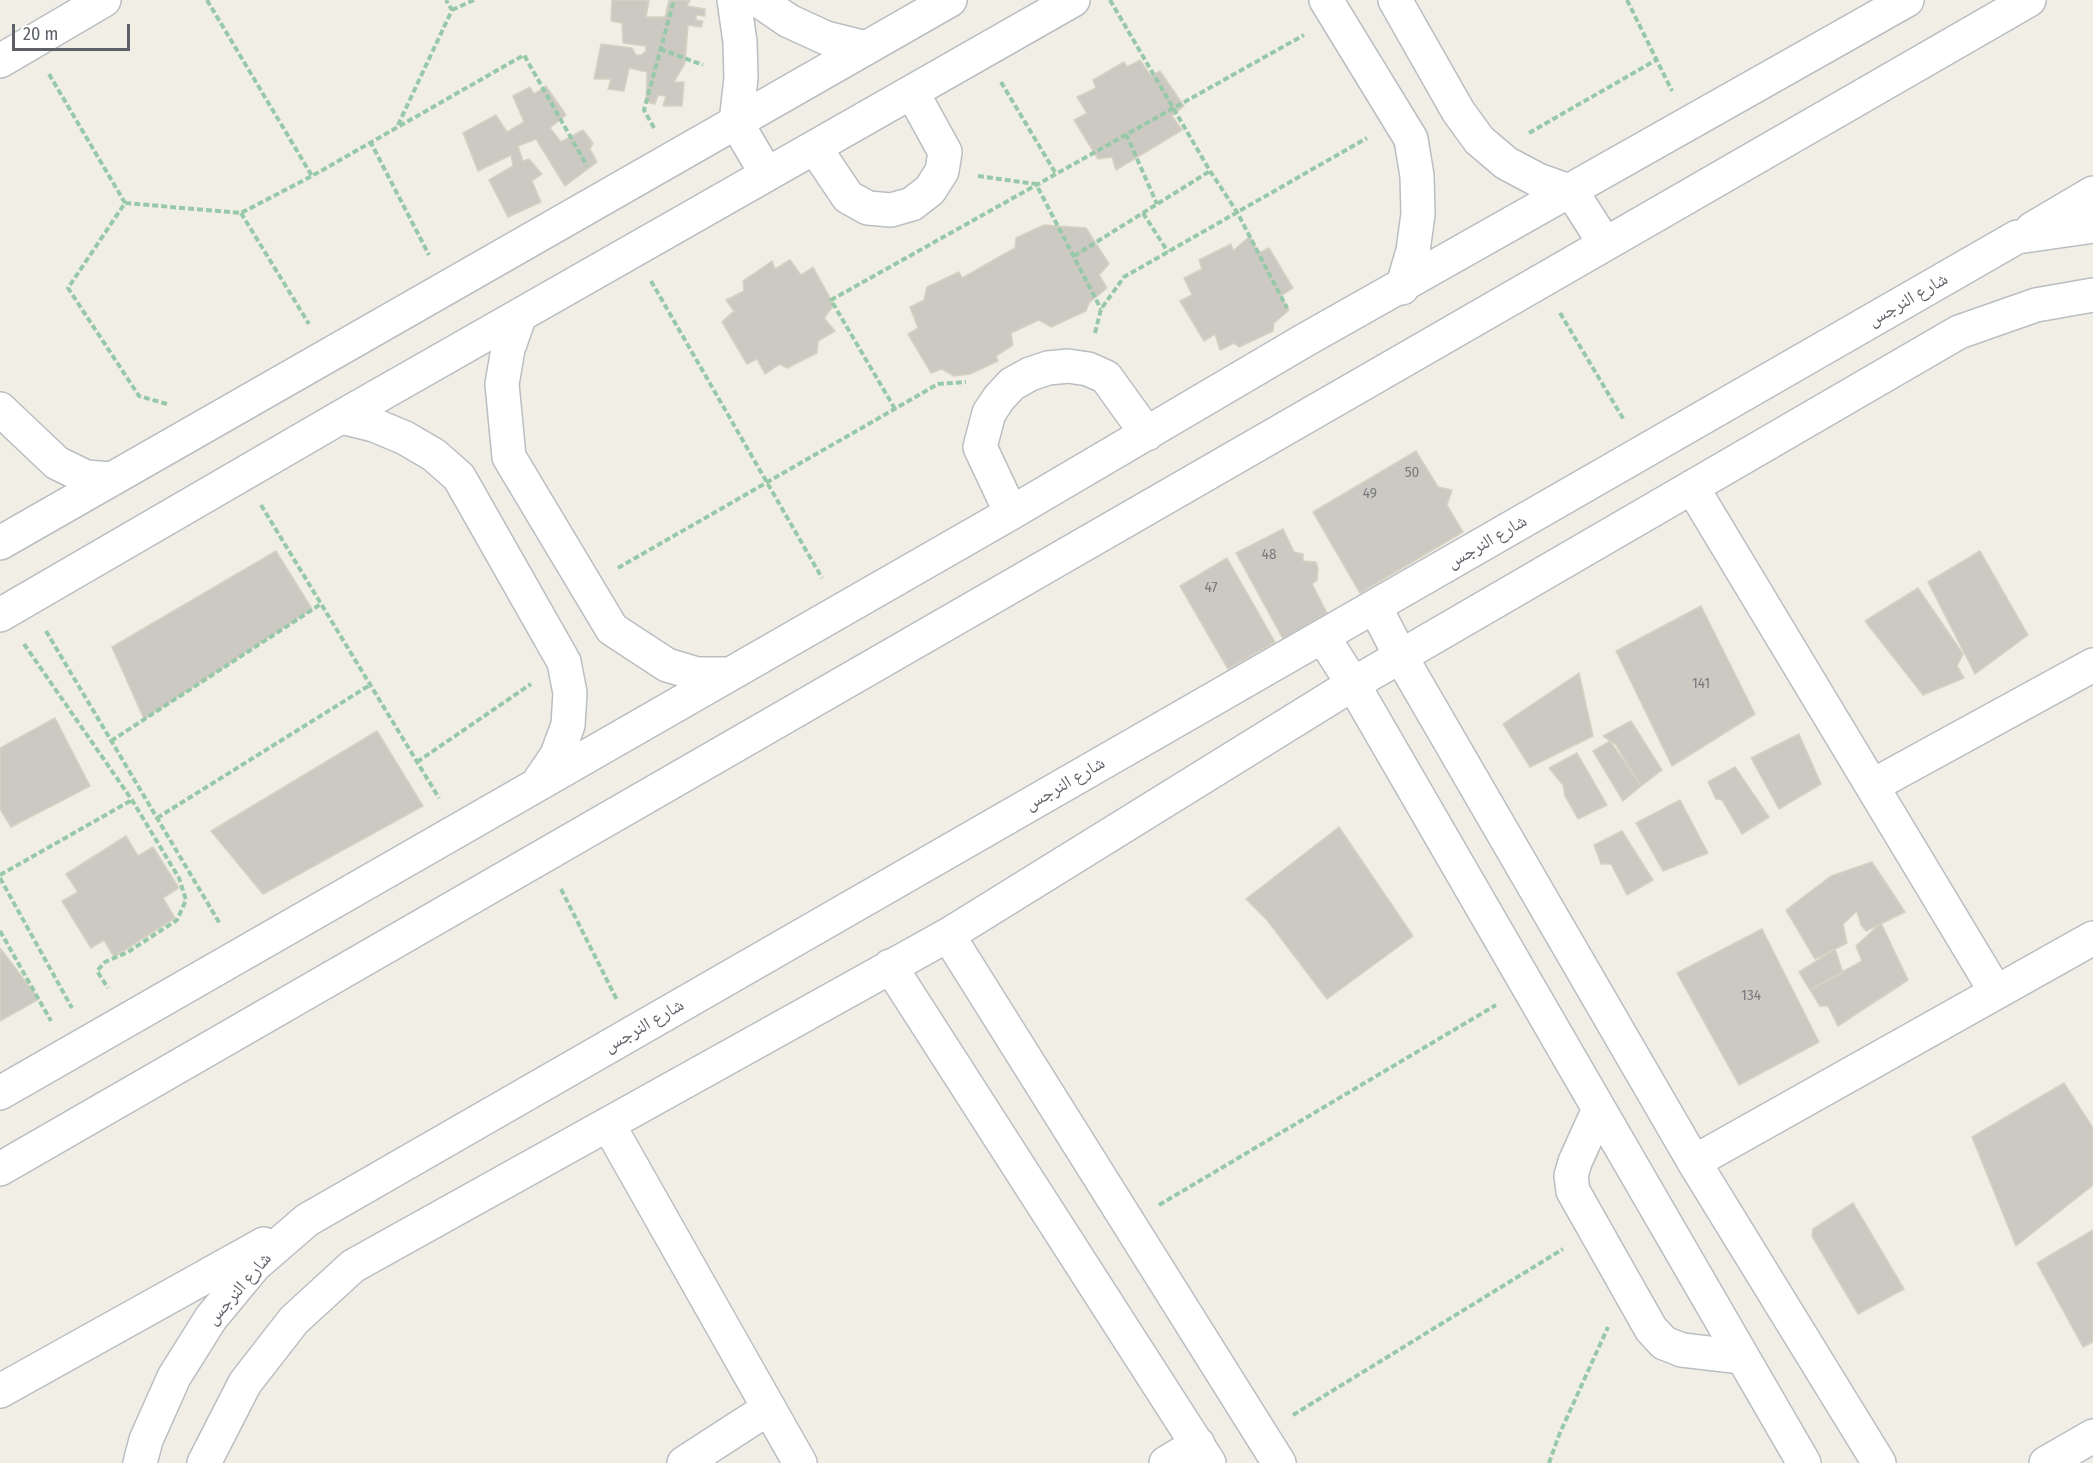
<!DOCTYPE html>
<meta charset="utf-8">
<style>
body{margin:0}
#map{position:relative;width:2093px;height:1463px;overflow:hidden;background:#f1efe5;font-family:"Fira Sans Condensed",sans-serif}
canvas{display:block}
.scale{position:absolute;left:12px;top:24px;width:118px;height:27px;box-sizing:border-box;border:3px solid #5d6167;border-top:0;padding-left:8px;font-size:18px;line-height:21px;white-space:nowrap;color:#5d6167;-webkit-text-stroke:4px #fff;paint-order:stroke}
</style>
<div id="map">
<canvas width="2093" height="1463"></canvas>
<div class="scale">20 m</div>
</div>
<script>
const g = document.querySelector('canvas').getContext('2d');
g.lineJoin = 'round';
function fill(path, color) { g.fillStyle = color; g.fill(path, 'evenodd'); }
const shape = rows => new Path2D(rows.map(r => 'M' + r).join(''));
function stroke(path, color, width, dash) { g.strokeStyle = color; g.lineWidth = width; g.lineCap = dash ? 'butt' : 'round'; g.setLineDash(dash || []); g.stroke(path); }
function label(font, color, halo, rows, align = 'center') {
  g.font = font + ' "Fira Sans Condensed","Noto Naskh Arabic",sans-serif'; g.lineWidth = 4.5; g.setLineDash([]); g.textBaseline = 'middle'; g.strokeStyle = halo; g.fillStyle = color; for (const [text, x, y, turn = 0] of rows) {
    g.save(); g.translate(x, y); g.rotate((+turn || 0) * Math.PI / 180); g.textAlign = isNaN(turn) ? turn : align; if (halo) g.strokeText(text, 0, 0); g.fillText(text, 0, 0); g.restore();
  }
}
const building = shape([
 [612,0,649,0,646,17,665,17,669,0,690,0,687,6,705,9,705,16,696,15,696,20,703,21,701,27,688,25,685,63,674,82,684,82,682,106,663,106,666,96,658,95,655,104,646,102,647,72,629,68,624,91,608,89,611,79,594,79,601,44,632,48,636,55,641,55,646,51,646,46,623,43,622,23,611,21,612,0],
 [1140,60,1151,76,1160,71,1184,106,1172,116,1182,130,1116,170,1112,157,1098,159,1074,120,1087,113,1077,97,1096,88,1093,80,1124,62,1127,67,1140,60],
 [546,86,566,115,550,128,561,142,583,130,593,143,590,149,597,162,565,186,536,139,518,146,523,161,529,159,542,174,532,181,541,202,508,217,489,180,513,166,511,155,478,171,463,133,496,115,507,132,524,122,513,96,530,87,534,94,546,86],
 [1044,225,1086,228,1109,264,1099,275,1107,288,1089,303,1086,311,1051,327,1039,320,1011,333,1013,345,996,356,998,361,970,374,954,376,942,369,931,373,908,334,918,328,910,307,924,300,927,287,959,272,962,278,1015,248,1016,238,1044,225],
 [1250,236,1259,253,1269,248,1293,288,1281,296,1289,310,1274,323,1273,331,1239,347,1234,343,1220,350,1215,334,1204,341,1180,301,1192,295,1184,278,1202,269,1199,260,1231,244,1233,251,1250,236],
 [790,260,801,275,813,267,834,305,824,318,835,331,818,341,817,353,787,368,780,364,765,374,757,359,747,364,722,322,734,311,726,300,744,291,743,281,772,261,775,269,790,260],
 [1416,451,1438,487,1452,490,1447,505,1463,532,1360,593,1313,512,1416,451],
 [1283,529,1294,552,1303,554,1303,561,1316,562,1318,569,1317,580,1312,584,1327,613,1283,639,1236,553,1283,529],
 [276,551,312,609,144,719,112,647,276,551],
 [1980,551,2028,635,1975,674,1928,582,1980,551],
 [1227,558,1275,642,1228,669,1180,586,1227,558],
 [1918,588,1963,654,1957,666,1964,678,1923,695,1865,621,1918,588],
 [1701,606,1755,714,1672,766,1616,651,1701,606],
 [1579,673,1593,736,1530,767,1503,724,1579,673],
 [55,718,90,786,11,827,0,809,0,748,55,718],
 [1631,721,1662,770,1641,786,1616,745,1603,736,1631,721],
 [377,731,423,806,263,894,211,831,377,731],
 [1799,734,1821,784,1779,809,1751,758,1799,734],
 [1610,741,1641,786,1623,801,1593,751,1610,741],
 [1577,753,1607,805,1578,819,1565,796,1563,785,1549,768,1577,753],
 [1735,767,1769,817,1742,834,1722,800,1716,799,1708,782,1735,767],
 [1680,800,1708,853,1663,871,1636,823,1680,800],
 [1339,827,1413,936,1327,999,1267,920,1246,899,1339,827],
 [1622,831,1653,880,1627,895,1611,864,1601,864,1594,845,1622,831],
 [126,836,138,856,153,847,179,888,163,898,175,918,114,957,104,940,91,948,62,901,78,892,66,874,126,836],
 [1872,862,1905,912,1866,931,1861,925,1857,911,1843,924,1847,943,1815,959,1786,910,1831,876,1872,862],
 [1881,923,1908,980,1838,1026,1828,1006,1820,1006,1810,990,1862,961,1856,946,1881,923],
 [1762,929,1819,1042,1739,1085,1677,973,1762,929],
 [0,948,39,999,0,1021,0,948],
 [1835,949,1843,973,1810,990,1799,972,1835,949],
 [2064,1083,2093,1128,2093,1185,2016,1246,1972,1137,2064,1083],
 [1853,1203,1904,1289,1858,1314,1812,1236,1813,1229,1853,1203],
 [2093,1230,2093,1342,2083,1347,2037,1263,2093,1230]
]);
fill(building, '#ccc9c2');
stroke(building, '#d6d2c3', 1.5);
const street = shape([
 [734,0,740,42,741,78,736,122,766,173],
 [758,0,789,21,826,38,866,48],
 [1326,0,1411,139,1417,176,1418,214,1413,251,1402,288],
 [1395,0,1458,111,1479,140,1506,163,1538,180,1572,192,1605,244],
 [0,61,104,0],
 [815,148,848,197,868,208,891,210,912,204,930,190,942,171,945,152,912,92],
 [2032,229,2093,193],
 [520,315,508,349,502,384,509,457,612,629,667,665,697,674,729,674],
 [0,409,57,463,86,477,112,479],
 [341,417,374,425,405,438,434,455,459,477,564,662,570,693,568,725,557,755,540,780],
 [1692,487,1996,992],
 [1011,513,980,447,989,413,999,398,1012,384,1030,374,1048,368,1068,366,1088,369,1106,377,1147,434],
 [0,543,950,0],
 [1375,607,1401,657,1694,1162,1879,1463],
 [0,615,341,417,1073,0],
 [1323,637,1353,684,1804,1463],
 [1872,786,2093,665],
 [948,935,1279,1463],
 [890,966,1209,1463],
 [0,1093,1011,513,1305,340,1907,0],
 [1599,1109,1575,1162,1571,1176,1573,1191,1651,1329,1664,1343,1682,1350,1742,1357],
 [608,1124,800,1463],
 [1694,1162,2093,938],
 [0,1169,2029,0],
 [0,1391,264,1244],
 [140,1463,146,1440,174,1377,211,1318,255,1265,307,1220,2017,237,2093,226],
 [204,1463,245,1383,294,1320,353,1266,948,935,1353,684,1959,332,2036,305,2093,295],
 [684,1463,769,1408],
 [1166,1463,1198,1444]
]);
const secondary = shape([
 [2046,1463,2093,1436]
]);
stroke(street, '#babdc2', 36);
stroke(secondary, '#bbbec4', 36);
stroke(shape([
 [207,0,312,176],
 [1110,0,1210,171,1237,212,1287,308],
 [1627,0,1672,91],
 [452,10,474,0],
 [660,49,703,65],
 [49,74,125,203],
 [1001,82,1056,174],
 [398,125,452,10,446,0],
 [654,128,644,110,674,0],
 [1529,133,1656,60],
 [1126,134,1157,204],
 [370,141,429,255],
 [978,176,1036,184,1101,309],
 [241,213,309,324],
 [1143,213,1168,252],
 [1074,256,1210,171],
 [651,281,822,578],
 [1560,313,1624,420],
 [1095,333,1101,309,1124,277,1367,138],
 [167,404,139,396,68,288,125,203,241,213,312,176,524,55,587,166],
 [895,409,831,300,1304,35],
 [261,505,439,798],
 [618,568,938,384,966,382],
 [46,631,220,924],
 [24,644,132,800,179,878,186,900,177,920,128,952,105,962,97,971,108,988],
 [111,741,321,604],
 [417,762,531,684],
 [157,818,370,685],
 [0,875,132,800],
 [0,878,72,1008],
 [561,889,617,1000],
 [0,931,51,1021],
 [1159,1205,1496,1005],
 [1293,1415,1563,1249],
 [1549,1463,1559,1435,1608,1327]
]), '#97c9a9', 4, [6, 3]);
stroke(street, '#fff', 33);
stroke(secondary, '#fff', 33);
label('15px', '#797b7e', null, [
 ["50",1412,473],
 ["49",1370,494],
 ["48",1269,555],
 ["47",1211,588],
 ["141",1701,684],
 ["134",1751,996]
]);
label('18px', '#5d6167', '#fff', [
 ["شارع النرجس",1908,300,-30],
 ["شارع النرجس",1487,542,-30],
 ["شارع النرجس",1065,784,-30],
 ["شارع النرجس",644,1026,-30],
 ["شارع النرجس",239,1289,-49]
]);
</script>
